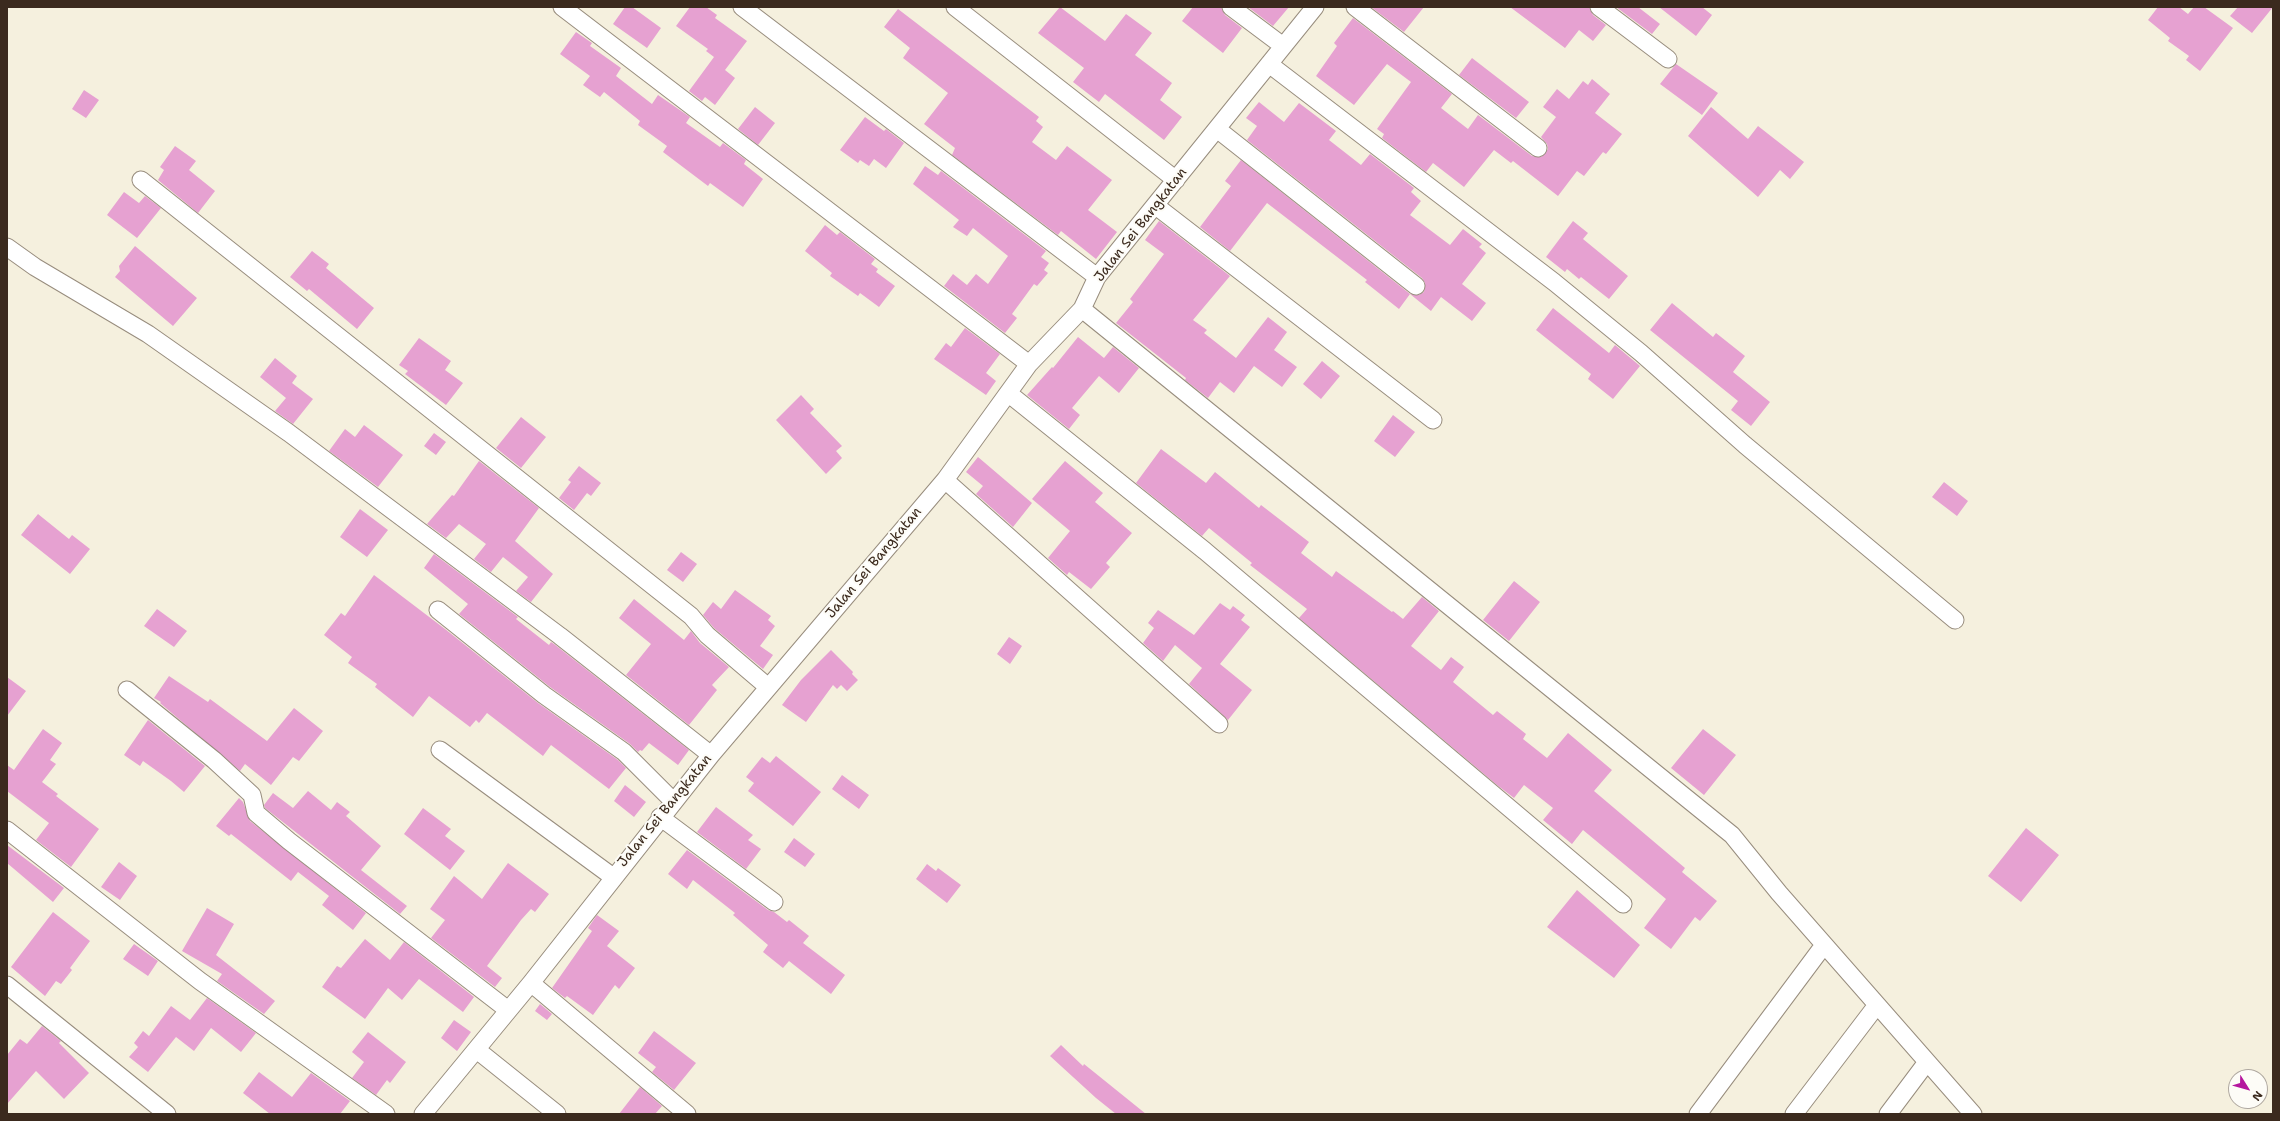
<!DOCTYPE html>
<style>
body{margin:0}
#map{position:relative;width:2280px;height:1121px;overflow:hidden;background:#f5f0de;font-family:"Shantell Sans",sans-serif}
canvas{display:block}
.frame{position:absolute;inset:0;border:8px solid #3b2a1e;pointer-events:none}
.north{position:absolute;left:2228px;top:1069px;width:40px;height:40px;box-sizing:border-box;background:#fdfcf7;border:1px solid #afa8a0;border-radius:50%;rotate:127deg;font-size:11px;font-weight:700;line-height:16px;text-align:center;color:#3b2a1e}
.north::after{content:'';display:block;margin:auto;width:14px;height:18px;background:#b5179e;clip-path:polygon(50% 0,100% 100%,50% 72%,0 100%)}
</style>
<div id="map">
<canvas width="2280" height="1121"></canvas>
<div class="frame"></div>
<div class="north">N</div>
</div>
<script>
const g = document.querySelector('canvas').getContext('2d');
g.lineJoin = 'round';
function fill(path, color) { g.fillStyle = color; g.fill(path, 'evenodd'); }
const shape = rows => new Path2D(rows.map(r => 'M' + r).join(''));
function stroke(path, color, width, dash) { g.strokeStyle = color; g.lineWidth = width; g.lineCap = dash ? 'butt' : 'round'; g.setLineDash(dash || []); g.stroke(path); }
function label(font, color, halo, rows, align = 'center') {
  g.font = font + ' "Shantell Sans",sans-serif'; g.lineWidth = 4; g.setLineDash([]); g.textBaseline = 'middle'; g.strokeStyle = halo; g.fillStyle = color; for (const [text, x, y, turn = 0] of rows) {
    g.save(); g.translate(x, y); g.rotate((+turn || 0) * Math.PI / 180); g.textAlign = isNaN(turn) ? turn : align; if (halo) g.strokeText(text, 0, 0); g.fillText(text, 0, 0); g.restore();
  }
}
fill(shape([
 [625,7,632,7,661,28,647,48,613,24],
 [690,7,706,7,717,15,715,18,747,41,725,70,735,78,715,105,705,97,702,101,689,91,714,57,706,51,708,49,676,26],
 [1060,7,1105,41,1126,14,1152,33,1135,55,1172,83,1160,100,1182,117,1164,140,1105,94,1099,102,1073,82,1084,68,1038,33],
 [1193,7,1221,7,1225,15,1242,28,1223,53,1182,21],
 [1248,7,1289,7,1273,26],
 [1371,7,1424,7,1404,32],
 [1510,7,1589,7,1593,15,1606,25,1593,41,1579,30,1565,48],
 [1616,7,1638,7,1660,24,1652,34],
 [1659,7,1702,7,1712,15,1696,36],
 [2158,7,2179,7,2188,14,2194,7,2204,7,2233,28,2200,71,2186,60,2189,56,2168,41,2170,38,2148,20],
 [2238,7,2273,7,2252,33,2230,16],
 [898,9,1039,117,1036,121,1043,127,1032,142,1056,160,1067,146,1112,180,1088,210,1117,232,1096,259,1061,231,1058,235,952,155,955,148,924,124,948,93,903,58,910,48,884,27],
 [1353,18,1452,94,1441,108,1468,129,1478,115,1532,156,1541,157,1548,149,1547,144,1541,137,1556,117,1543,107,1557,89,1569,99,1583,81,1588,85,1592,79,1610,94,1595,113,1622,134,1606,154,1603,152,1584,176,1577,171,1558,196,1513,161,1511,163,1494,150,1464,187,1433,163,1426,172,1382,138,1384,134,1377,129,1411,82,1387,64,1354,105,1316,76,1337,46,1334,43],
 [576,32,592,43,590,46,621,68,616,76,652,104,658,95,690,117,686,123,720,147,723,143,746,160,744,164,763,179,743,207,710,183,708,186,663,152,667,146,638,125,640,121,604,92,600,97,583,85,590,76,560,54],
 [1472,58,1529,102,1516,118,1459,75],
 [1676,64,1718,93,1702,115,1660,84],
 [84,90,99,100,86,118,72,109],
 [1259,102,1284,122,1299,103,1336,131,1329,140,1361,165,1370,154,1414,188,1411,192,1421,201,1410,215,1450,245,1463,229,1482,244,1479,247,1486,253,1462,284,1486,303,1472,321,1441,297,1431,311,1410,294,1399,309,1365,282,1367,280,1267,203,1230,251,1200,227,1231,186,1225,181,1241,160,1410,294,1419,295,1424,292,1425,283,1422,278,1247,140,1257,126,1246,118],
 [755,107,775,123,758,145,738,129],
 [1711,107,1748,139,1758,126,1804,162,1790,179,1780,170,1758,197,1688,136],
 [865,117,884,131,886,129,904,143,886,168,874,159,869,166,860,160,858,163,840,150],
 [175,146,196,161,189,170,215,191,198,213,158,180,164,170,160,167],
 [925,166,938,175,941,171,1046,251,1041,257,1049,263,1044,270,1048,273,1037,286,1034,284,1012,314,1017,318,1005,333,944,286,953,274,967,285,976,274,988,284,1008,256,973,228,967,236,953,227,959,220,913,184],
 [124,192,139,203,145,196,161,208,137,238,107,215],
 [1159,221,1230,276,1193,320,1207,330,1204,333,1236,358,1268,317,1287,332,1274,350,1297,367,1282,387,1254,366,1234,393,1220,382,1208,398,1185,380,1186,378,1116,323,1133,302,1130,299,1164,254,1145,240],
 [1573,221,1588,233,1583,239,1628,276,1609,299,1581,277,1579,279,1567,269,1565,272,1546,257],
 [825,225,837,235,840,232,875,259,871,264,878,269,876,272,895,286,879,307,860,293,858,296,830,276,832,273,805,251],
 [135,246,197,298,173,326,115,277,120,271,119,266],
 [312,251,329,264,326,268,374,308,357,329,309,289,307,291,290,277],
 [1672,303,1713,337,1716,333,1745,356,1733,372,1770,402,1751,426,1731,410,1738,401,1650,330],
 [1553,308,1609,353,1615,345,1640,366,1613,399,1588,379,1591,374,1536,330],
 [965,328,1000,354,986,373,996,381,986,395,934,359,946,343,951,347],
 [1078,337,1104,358,1113,347,1139,368,1119,393,1099,376,1072,408,1080,415,1069,429,1027,395,1052,367,1053,368],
 [419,338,451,361,445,370,463,383,446,405,405,374,408,371,399,365],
 [275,358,297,376,292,383,313,399,293,424,275,411,286,398,260,377],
 [1322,361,1340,376,1321,399,1303,384],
 [801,395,814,409,810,413,842,446,836,451,842,458,826,474,776,420],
 [1393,415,1415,432,1395,457,1374,441],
 [521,417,546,437,521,468,496,448],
 [364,425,403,455,378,487,329,451,345,429,355,437],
 [434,433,446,442,436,455,424,446],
 [1161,449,1206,483,1215,472,1259,508,1261,505,1309,542,1301,553,1332,577,1336,571,1392,612,1393,611,1403,619,1422,597,1439,611,1411,646,1441,670,1451,657,1464,667,1453,682,1493,715,1497,711,1526,734,1523,739,1547,758,1568,733,1612,770,1594,791,1685,868,1682,872,1717,901,1700,921,1695,917,1671,949,1644,928,1666,899,1583,830,1572,844,1543,820,1553,808,1524,785,1514,798,1497,785,1299,618,1307,609,1250,565,1252,563,1209,528,1202,536,1136,483],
 [978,457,1032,503,1013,527,976,494,983,486,966,472],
 [479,461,539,508,515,541,553,574,531,602,516,591,528,577,503,557,491,572,474,559,486,544,459,524,446,538,427,524,452,495,454,496],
 [1065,461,1103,493,1095,502,1132,533,1106,563,1110,567,1091,589,1069,572,1067,575,1048,558,1070,531,1032,499],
 [579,466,601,483,591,496,587,493,574,510,559,498,571,482,568,480],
 [1944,482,1968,501,1957,516,1932,497],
 [360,509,388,530,367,557,340,537],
 [38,514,69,539,72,535,90,549,70,574,21,535],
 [681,552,697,564,683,582,667,570],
 [434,554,518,617,516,619,549,645,551,642,554,644,689,750,678,765,649,743,642,751,640,750,638,752,630,744,550,687,459,614,468,604,424,568],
 [374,575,445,629,538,703,618,760,626,768,609,789,551,745,543,756,487,713,479,723,476,720,470,727,429,696,413,717,375,687,377,684,348,663,352,657,324,635,341,613,345,616],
 [1514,581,1540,602,1509,641,1483,620],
 [735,590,771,616,768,620,775,626,760,646,773,655,763,669,714,628,703,615,713,602,721,609],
 [634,599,684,640,691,631,700,643,729,667,712,685,717,690,689,725,626,675,651,644,619,618],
 [1220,603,1230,610,1233,606,1245,615,1241,620,1250,627,1220,664,1252,690,1228,720,1189,684,1202,668,1175,645,1163,661,1143,643,1154,628,1148,623,1158,610,1194,635],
 [157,609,187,631,174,647,144,626],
 [1009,637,1022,646,1010,664,997,654],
 [831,650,853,672,852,674,858,680,847,691,841,685,837,689,833,685,806,722,782,705,801,680],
 [169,676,208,702,210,699,267,741,294,708,323,731,299,761,293,757,271,785,245,764,240,771,160,703,161,702,154,698],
 [7,677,26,691,7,716],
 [148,720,205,766,184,792,171,781,143,761,140,766,124,755],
 [43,729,62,743,50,760,56,764,42,782,58,794,56,796,99,829,71,867,36,840,49,823,7,791,7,765,14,770],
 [1703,729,1736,755,1704,795,1671,768],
 [776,756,821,792,793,826,748,791,754,783,746,777,762,757,770,763],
 [842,775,869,795,859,809,832,789],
 [625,785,646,802,634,817,614,801],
 [308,791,331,810,337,802,350,812,346,816,381,846,361,870,407,906,400,914,265,808,264,805,273,793,293,808],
 [239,798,243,802,250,821,366,913,353,930,322,905,329,896,298,872,291,881,231,834,229,836,216,826],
 [716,807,753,835,748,840,761,849,746,869,697,832],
 [423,808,451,829,445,836,465,851,450,870,404,834],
 [2026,828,2059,855,2021,902,1988,876],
 [794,838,815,854,805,867,784,852],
 [7,845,64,888,53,902,7,863],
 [687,850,768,910,774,912,787,922,789,920,809,936,803,943,845,975,831,994,789,961,783,968,763,952,768,945,733,915,735,913,693,880,687,889,668,874],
 [119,862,137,876,120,900,101,887],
 [508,863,549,894,535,912,531,909,521,920,487,966,502,978,495,987,431,938,445,920,430,909,454,876,482,899],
 [927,864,936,871,938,868,961,885,947,903,916,879],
 [1577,890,1640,945,1614,978,1547,927],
 [207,908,234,924,216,955,275,1001,264,1014,217,981,222,974,182,951],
 [53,912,90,941,70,968,72,970,61,984,56,981,45,996,11,967],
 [597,915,619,931,607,946,635,968,619,989,615,985,593,1015,567,996,565,998,552,988,592,931,588,928],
 [365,939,390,960,404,942,474,997,463,1012,419,979,402,1000,388,988,365,1019,322,987,337,966,341,968],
 [134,944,158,961,148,976,123,959],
 [207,998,256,1033,241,1052,211,1028,194,1051,176,1037,148,1072,129,1057,138,1047,134,1043,143,1031,149,1036,171,1006,190,1020],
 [540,1004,552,1014,547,1020,535,1011],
 [454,1020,471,1032,457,1051,441,1038],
 [42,1026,61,1041,59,1043,89,1073,64,1099,36,1071,7,1104,7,1055,20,1039,27,1044],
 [654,1031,696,1063,674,1090,652,1072,656,1067,638,1053],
 [368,1032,406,1062,390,1083,387,1080,376,1095,352,1078,364,1062,352,1052],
 [1061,1045,1083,1066,1084,1064,1146,1114,1116,1114,1096,1098,1050,1056],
 [259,1072,292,1097,311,1073,350,1101,340,1114,270,1114,243,1093],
 [640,1087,662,1106,655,1114,619,1114]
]), '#e6a1d1');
const minor = shape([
 [562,7,1029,364],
 [742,7,1097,277],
 [955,7,1176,180],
 [1231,7,1283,46],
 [1355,7,1538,148],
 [1599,7,1668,59],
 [1269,64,1554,282,1641,353,1745,445,1955,620],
 [1217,129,1416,286],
 [141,180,691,616,707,635,768,687],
 [1156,206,1433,420],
 [7,247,35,267,148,334,289,433,560,636,711,755],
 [1082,309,1732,835,1779,893,1973,1114],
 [1008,393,1205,551,1623,904],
 [945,480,1219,724],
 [438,610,544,695,624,752,674,802],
 [127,690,214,760,252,795,256,813,289,841,508,1010],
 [440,750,613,877],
 [660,817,774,902],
 [7,830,200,981,386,1114],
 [531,983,687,1114],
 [7,985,167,1114],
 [477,1050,557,1114],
 [423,1114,531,983,711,755,945,480,1029,364,1082,309,1097,277,1315,7],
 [1698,1114,1824,945],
 [1794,1114,1877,1005],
 [1888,1114,1927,1062]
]);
stroke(minor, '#988d7e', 19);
stroke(minor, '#fff', 17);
label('14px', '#3b2a1e', '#fdfcf7', [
 ["Jalan Sei Bangkatan",1141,225,-52],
 ["Jalan Sei Bangkatan",874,563,-50],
 ["Jalan Sei Bangkatan",665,811,-51]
]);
</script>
